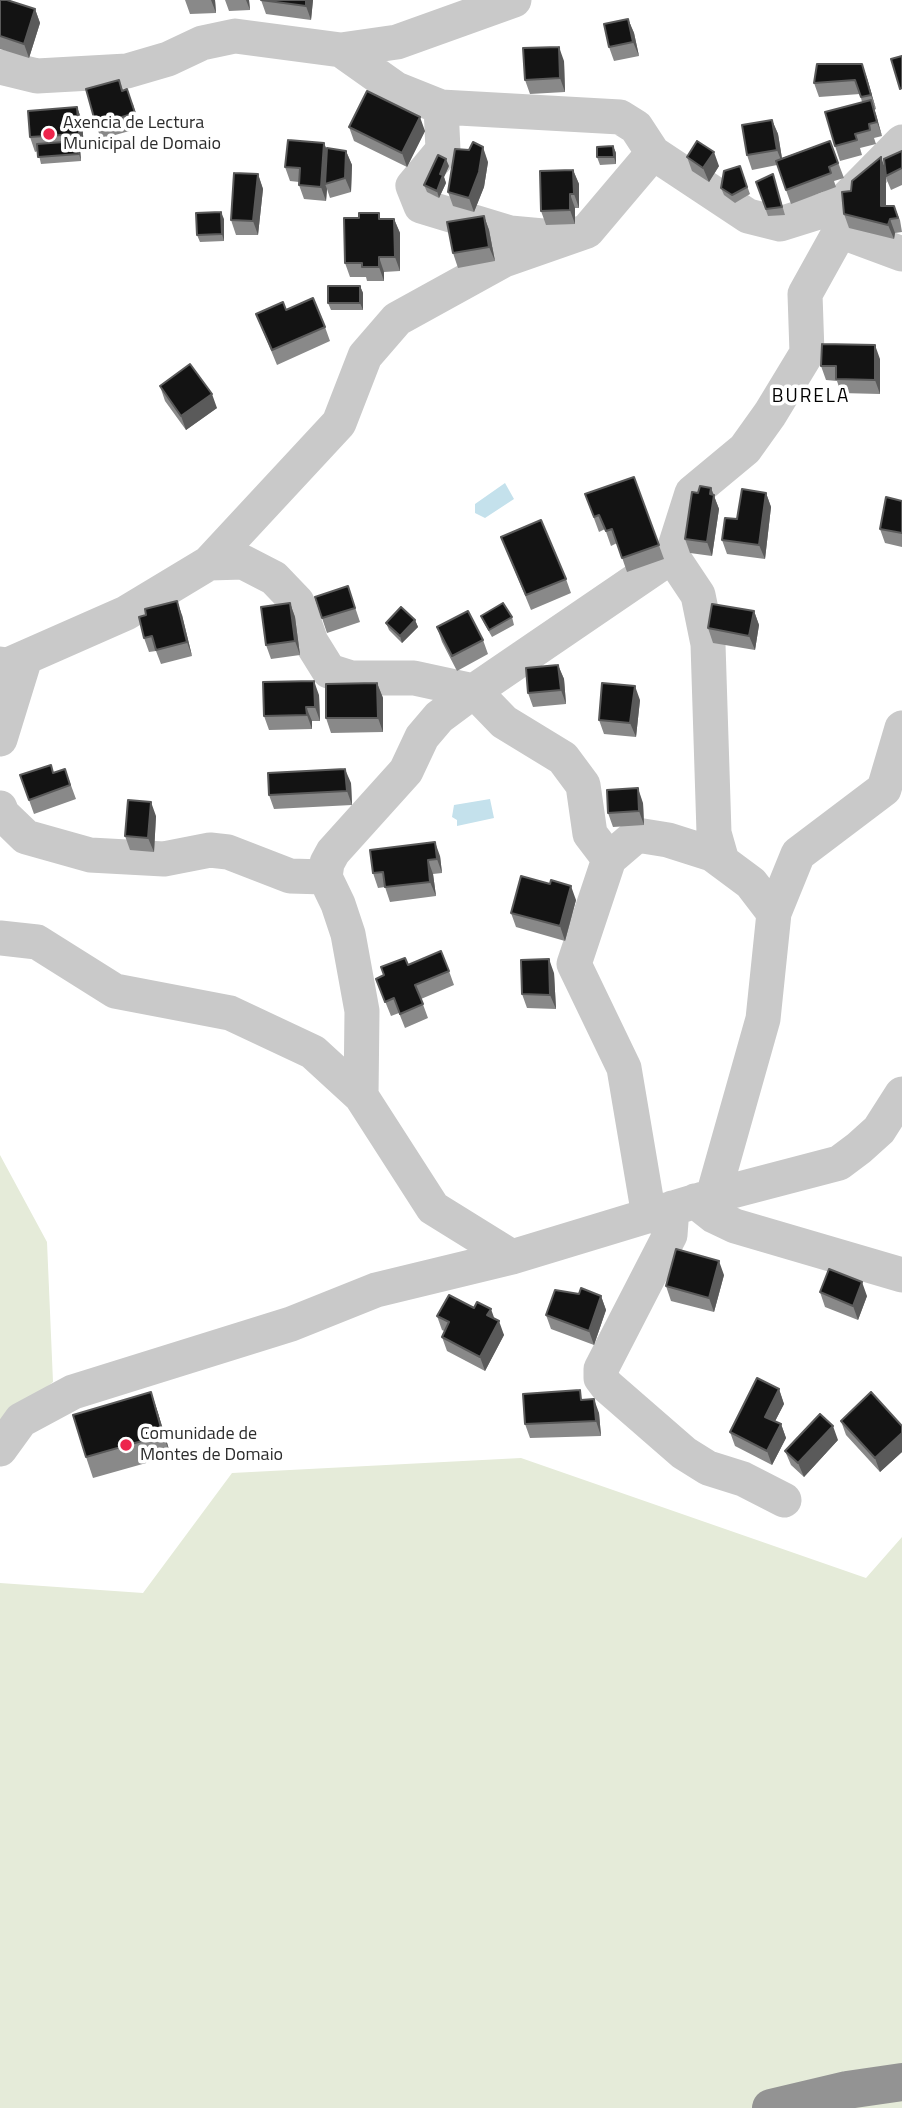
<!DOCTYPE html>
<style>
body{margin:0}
canvas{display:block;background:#fff}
</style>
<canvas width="902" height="2108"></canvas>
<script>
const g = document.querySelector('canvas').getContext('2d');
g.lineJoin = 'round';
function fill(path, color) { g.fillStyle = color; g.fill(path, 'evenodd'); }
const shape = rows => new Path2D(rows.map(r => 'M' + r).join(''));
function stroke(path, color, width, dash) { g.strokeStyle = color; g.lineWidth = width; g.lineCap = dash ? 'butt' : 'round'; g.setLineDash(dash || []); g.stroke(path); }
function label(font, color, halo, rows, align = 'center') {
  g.font = font + ' "Titillium Web",sans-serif'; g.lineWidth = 7; g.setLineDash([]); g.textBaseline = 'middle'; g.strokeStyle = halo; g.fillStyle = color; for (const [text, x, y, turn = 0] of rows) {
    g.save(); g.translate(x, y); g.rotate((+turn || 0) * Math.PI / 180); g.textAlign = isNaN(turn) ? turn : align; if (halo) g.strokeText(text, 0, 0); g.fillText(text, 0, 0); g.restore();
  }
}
fill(shape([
 [0,1155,47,1242,53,1382,0,1423],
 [521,1458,866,1578,902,1537,902,2108,0,2108,0,1583,143,1593,232,1473]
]), '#e5ebd9');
fill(shape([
 [505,483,514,499,485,518,475,513,475,504],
 [490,799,494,818,457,826,457,820,452,817,454,805]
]), '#c4e1ec');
stroke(shape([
 [0,67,37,76,127,71,168,59,202,43,235,36,341,50,397,42,514,0],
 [441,107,443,150,413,186,421,206,510,233,554,237],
 [653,153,748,216,780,224,828,209,845,200],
 [840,231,902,254],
 [672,556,698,595,708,644,714,833,722,861],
 [209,563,243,562,274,578,297,602,311,642,329,671,351,678,414,678,474,691,504,722,563,758,583,785,590,834,609,859,574,964,624,1068,649,1216],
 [0,664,8,665,126,613,209,563,339,423,365,356,397,319,504,260,587,231,653,153,636,127,620,117,441,107,396,89,341,50],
 [0,739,25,658],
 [0,808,2,814,26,837,90,855,164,859,210,850,228,852,290,876,325,877],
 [609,859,637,835,668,840,712,854,751,883,774,913,763,1019,713,1196],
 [774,913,798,854,884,789,902,728],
 [0,938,37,942,115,991,230,1013,313,1052,361,1096],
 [695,1201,714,1216,735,1226,902,1275],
 [672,1208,670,1235,601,1369,601,1378,607,1386,684,1453,708,1468,743,1479,784,1500],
 [512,1257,433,1208,361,1096,362,1011,348,934,338,904,325,877,327,863,333,852,406,771,422,737,439,717,474,691,672,556,692,493,745,449,770,414,807,353,805,294,840,231,845,200,902,142],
 [0,1449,21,1420,73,1392,291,1324,376,1290,512,1257,713,1196,839,1163,859,1148,879,1130,902,1094]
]), '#c9c9c9', 35);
stroke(shape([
 [771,2108,847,2090,902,2082]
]), '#939393', 38);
fill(shape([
 [0,0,35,9,40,23,29,58,0,49],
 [185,0,215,0,216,13,190,14],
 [225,0,249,0,250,10,229,11],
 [261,0,313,0,311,20,266,14],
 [628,19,634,33,639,56,614,61,609,47],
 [564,61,565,92,530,94,525,80],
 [862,64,876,109,874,110,882,136,874,138,876,144,860,148,862,155,840,161,835,146,862,102,860,94,819,97,814,83],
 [119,80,123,90,133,104,140,128,101,139,96,125],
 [77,107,82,121,84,148,80,148,81,161,41,164,38,151,35,152,30,137],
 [772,120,778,134,782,158,830,141,844,178,834,181,836,187,791,204,777,165,752,170,747,155],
 [349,127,425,131,407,167,354,141],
 [613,146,616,153,616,164,600,165,597,157],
 [327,151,346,151,352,165,351,192,330,198,327,189,326,201,304,199,299,185,299,182,290,181,285,167],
 [902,151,902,185,891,190,886,178,886,206,894,206,900,220,902,232,895,233,894,239,849,228,844,214,851,191,885,166],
 [687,157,719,166,709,182,692,171],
 [488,162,484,187,474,212,453,206,448,192],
 [449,166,444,177,446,183,439,198,427,192,424,185],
 [740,166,750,194,735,203,724,195,721,188],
 [573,170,579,184,579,208,575,208,575,224,546,225,541,211],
 [258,174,263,189,258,235,236,235,231,220],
 [775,181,785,215,768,216,756,182],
 [484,216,489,230,495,261,458,268,453,253],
 [224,219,224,241,200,242,197,235],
 [381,219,394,219,400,233,400,271,384,272,384,281,367,281,366,277,350,277,345,263],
 [360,286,363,293,363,310,331,310,328,303],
 [286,310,325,327,330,341,277,365,256,314],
 [880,359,880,394,841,393,837,381,826,380,821,366],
 [160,386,217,408,186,430,165,401],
 [634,477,664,559,627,572,617,543,611,546,605,529,599,532,585,494],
 [711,488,719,509,712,556,690,553,685,539,698,493],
 [766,493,771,507,765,559,727,554,722,540],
 [902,501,902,547,885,543,880,529],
 [501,537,566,579,571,593,531,610],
 [348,586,360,622,327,633,315,597],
 [290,603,295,617,300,655,271,659,266,645],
 [754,611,759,625,755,650,713,643,708,628],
 [182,615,192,656,161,664,156,651,149,652,144,638],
 [481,616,512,617,514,625,492,637,484,623],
 [415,620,418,627,402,643,389,630,386,623],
 [437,627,483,640,488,654,457,671,442,642],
 [558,665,564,679,566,704,533,707,528,693],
 [377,683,383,698,383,732,331,733,326,718],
 [319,695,320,721,312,721,312,729,269,730,264,716],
 [640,700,636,737,604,734,599,720],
 [65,769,76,799,34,814,20,775,54,773],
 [351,783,352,805,274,809,269,795],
 [643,803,644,825,613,827,608,813],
 [156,816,154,852,130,850,125,836],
 [440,856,442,873,433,874,436,896,390,902,385,887,378,888,373,873],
 [576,900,565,941,516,927,511,913],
 [408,965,449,971,454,985,421,999,428,1018,405,1028,399,1013,391,1016,376,979],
 [554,973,556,1009,527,1008,522,994],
 [724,1275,714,1312,671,1301,666,1286],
 [820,1292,867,1296,858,1320,825,1307],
 [579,1294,601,1296,606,1310,594,1345,551,1329,546,1315],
 [437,1316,494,1319,504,1335,485,1371,447,1351,442,1337,444,1331,442,1330],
 [779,1389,784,1404,775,1421,781,1424,786,1438,772,1465,735,1446,730,1432],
 [151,1392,158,1413,171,1456,93,1478,86,1457],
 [584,1400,599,1413,601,1436,530,1438,525,1424],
 [841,1421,902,1426,902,1452,880,1472,846,1435],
 [838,1440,804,1477,791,1465,785,1451]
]), '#898989');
fill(shape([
 [211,0,215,0,216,13],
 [246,0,249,0,250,10],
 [306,0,313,0,311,20,306,6],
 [35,9,40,23,29,58,24,44],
 [628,19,634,33,639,56,633,42],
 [559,47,564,61,565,92,560,78],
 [862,64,867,78,876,109,871,95],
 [871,100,876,114,882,136,877,122],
 [77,107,82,121,84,148,79,134],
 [420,117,425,131,407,167,402,153],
 [772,120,778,134,783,165,777,150],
 [78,141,80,148,81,161,79,154],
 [324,143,330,157,325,184,327,189,326,201,321,187],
 [613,146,616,153,616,164,614,157],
 [483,147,488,162,484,187,474,212,469,198],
 [346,151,352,165,351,192,345,178],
 [714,152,719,166,709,182,703,168],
 [881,157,886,171,886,220,881,206],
 [446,159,449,166,444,177,446,183,439,198,437,191,440,174],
 [573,170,579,184,579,208,574,194],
 [258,174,263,189,258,235,253,221],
 [570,194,575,208,575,224,570,210],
 [221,212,224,219,224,241,222,234],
 [484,216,489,230,495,261,489,247],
 [394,219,400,233,400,271,395,257],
 [890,219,895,233,894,239,888,225],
 [379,257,384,272,384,281,379,267],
 [360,286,363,293,363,310,360,303],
 [875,345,880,359,880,394,875,380],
 [212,394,217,408,186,430,181,416],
 [711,488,719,509,712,556,707,542],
 [766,493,771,507,765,559,759,545],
 [177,601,182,615,192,656,187,642],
 [290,603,295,617,300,655,295,641],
 [754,611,759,625,755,650,749,636],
 [415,620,418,627,402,643,400,636],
 [558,665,564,679,566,704,561,690],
 [314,681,319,695,320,721,315,707],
 [377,683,383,698,383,732,378,718],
 [635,686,640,700,636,737,630,723],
 [306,707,312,721,312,729,307,715],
 [345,769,351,783,352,805,347,791],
 [638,788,643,803,644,825,639,811],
 [151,802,156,816,154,852,148,838],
 [435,842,440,856,442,873,437,859],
 [428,860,433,874,436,896,430,882],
 [571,886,576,900,565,941,560,926],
 [549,959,554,973,556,1009,550,995],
 [719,1261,724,1275,714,1312,709,1298],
 [862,1282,867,1296,858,1320,853,1306],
 [601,1296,606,1310,594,1345,589,1331],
 [491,1309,496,1323,487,1315],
 [499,1321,504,1335,485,1371,480,1357],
 [779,1389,784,1404,770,1431,765,1417],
 [151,1392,158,1413,171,1456,163,1435],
 [594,1399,599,1413,601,1436,596,1421],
 [781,1424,786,1438,772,1465,767,1451],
 [833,1426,838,1440,804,1477,798,1463],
 [902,1433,902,1452,880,1472,875,1458]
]), '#5a5a5a');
const building = shape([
 [0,0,7,0,35,9,24,44,0,36,0,0],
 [261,0,306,0,306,6,261,0],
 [628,19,633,42,609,47,604,24,628,19],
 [559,47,560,78,525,80,523,48,559,47],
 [902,56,902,88,900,89,891,59,902,56],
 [817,64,862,64,871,95,861,97,855,80,814,83,817,64],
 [119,80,122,91,127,89,135,113,96,125,86,89,119,80],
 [367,91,420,117,402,153,349,127,367,91],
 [871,100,877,122,869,124,870,130,855,134,857,140,835,146,825,112,871,100],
 [77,107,79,134,30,137,28,111,77,107],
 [772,120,777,150,747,155,742,125,772,120],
 [288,140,324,143,321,187,299,185,300,168,285,167,288,140],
 [78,141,79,154,38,157,37,144,78,141],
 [697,141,714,152,703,168,687,157,697,141],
 [830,141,838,163,829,167,831,173,786,190,776,161,830,141],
 [473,142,483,147,479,172,469,198,448,192,455,149,469,150,473,142],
 [613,146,614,157,597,157,597,147,613,146],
 [327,148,346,151,345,178,325,184,327,148],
 [902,151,902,168,886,176,884,159,902,151],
 [438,155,446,159,440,174,443,175,437,191,424,185,438,155],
 [881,157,881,206,894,206,898,218,890,219,888,225,844,214,842,192,851,191,852,181,881,157],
 [740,166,747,187,732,195,721,188,724,171,740,166],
 [573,170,574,194,570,194,570,210,541,211,540,171,573,170],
 [234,173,258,174,253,221,231,220,234,173],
 [773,174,782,207,766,209,756,182,773,174],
 [221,212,222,234,197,235,196,213,221,212],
 [359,213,379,213,379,219,394,219,395,257,379,257,379,267,362,267,362,263,345,263,344,218,359,218,359,213],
 [484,216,489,247,453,253,447,222,484,216],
 [328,286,360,286,360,303,328,303,328,286],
 [313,298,325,327,272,350,256,314,283,302,286,310,313,298],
 [822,344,875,345,875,380,836,379,836,366,821,366,822,344],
 [190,364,212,394,181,416,160,386,190,364],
 [634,477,659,545,622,558,612,529,606,531,599,515,594,517,585,494,634,477],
 [700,486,711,488,710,494,714,495,707,542,685,539,692,492,698,493,700,486],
 [742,489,766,493,759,545,722,540,725,518,737,519,742,489],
 [886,497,902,501,902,533,880,529,886,497],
 [541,520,566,579,526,595,501,537,541,520],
 [348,586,355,608,322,618,315,597,348,586],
 [177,601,187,642,156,650,152,636,144,638,139,617,146,615,145,609,177,601],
 [290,603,295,641,266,645,261,607,290,603],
 [503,603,512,617,489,630,481,616,503,603],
 [712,604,754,611,749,636,708,628,712,604],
 [401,607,415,620,400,636,386,623,401,607],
 [468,611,483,640,452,656,437,627,468,611],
 [558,665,561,690,528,693,526,668,558,665],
 [314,681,315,707,306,707,307,715,264,716,263,682,314,681],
 [377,683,378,718,326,718,326,684,377,683],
 [602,683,635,686,630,723,599,720,602,683],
 [51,765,53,773,65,769,70,785,29,800,20,775,51,765],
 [345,769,347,791,269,795,268,773,345,769],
 [638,788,639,811,608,813,607,790,638,788],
 [128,800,151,802,148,838,125,836,128,800],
 [435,842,437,859,428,860,430,882,385,887,383,872,373,873,370,850,435,842],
 [521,876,550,884,551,880,571,886,560,926,511,913,521,876],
 [441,951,449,971,415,985,423,1004,400,1014,394,998,385,1002,376,979,384,975,381,967,405,958,408,965,441,951],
 [549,959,550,995,522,994,521,960,549,959],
 [676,1249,719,1261,709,1298,666,1286,676,1249],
 [829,1269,862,1282,853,1306,820,1292,829,1269],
 [581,1288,601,1296,589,1331,546,1315,555,1290,579,1294,581,1288],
 [449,1295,474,1308,477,1302,491,1309,487,1315,499,1321,480,1357,442,1337,449,1322,437,1316,449,1295],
 [757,1378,779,1389,765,1417,781,1424,767,1451,730,1432,757,1378],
 [580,1390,581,1400,594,1399,596,1421,525,1424,523,1394,580,1390],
 [151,1392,163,1435,86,1457,73,1415,151,1392],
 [871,1392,902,1426,902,1433,875,1458,841,1421,871,1392],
 [820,1414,833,1426,798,1463,785,1451,820,1414]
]);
fill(building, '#131313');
stroke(building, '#5a5a5a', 2);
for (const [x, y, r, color] of [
 [49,134,7,"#ed254c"],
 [126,1445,7,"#ed254c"]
]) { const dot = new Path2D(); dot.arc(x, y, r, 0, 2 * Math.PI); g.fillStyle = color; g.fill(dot); stroke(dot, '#fff', 2.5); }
label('18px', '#2c2c2c', '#fff', [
 ["Axencia de Lectura",63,124],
 ["Municipal de Domaio",63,145],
 ["Comunidade de",140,1435],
 ["Montes de Domaio",140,1456]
], 'left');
g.letterSpacing = '2px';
label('19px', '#000', '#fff', [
 ["BURELA",811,397]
]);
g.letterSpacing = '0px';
</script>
